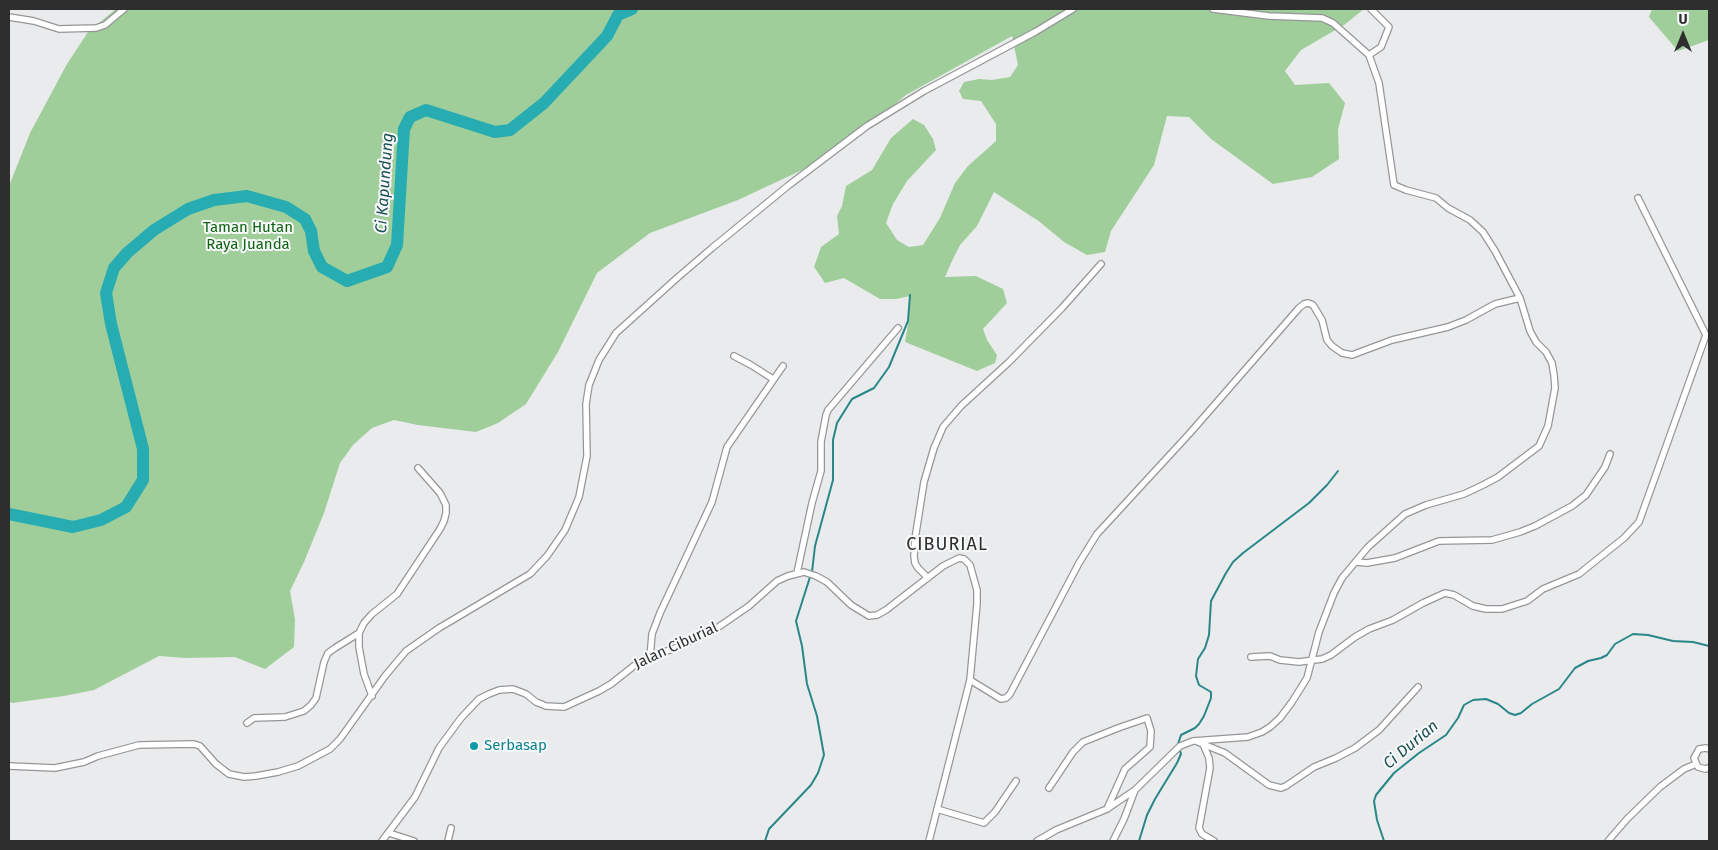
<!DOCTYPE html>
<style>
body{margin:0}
#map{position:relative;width:1718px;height:850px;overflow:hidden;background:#eaebec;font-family:"Fira Sans",sans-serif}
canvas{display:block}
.frame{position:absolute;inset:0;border:10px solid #2e2e2f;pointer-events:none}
.north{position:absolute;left:1658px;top:10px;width:50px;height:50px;-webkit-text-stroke:4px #f7f8f9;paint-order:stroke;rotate:0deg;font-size:14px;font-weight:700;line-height:20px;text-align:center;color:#2e2e2f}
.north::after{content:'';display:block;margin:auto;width:18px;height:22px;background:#2e2e2f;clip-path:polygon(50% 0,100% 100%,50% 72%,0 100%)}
</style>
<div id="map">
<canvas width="1718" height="850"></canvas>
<div class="frame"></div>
<div class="north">U</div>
</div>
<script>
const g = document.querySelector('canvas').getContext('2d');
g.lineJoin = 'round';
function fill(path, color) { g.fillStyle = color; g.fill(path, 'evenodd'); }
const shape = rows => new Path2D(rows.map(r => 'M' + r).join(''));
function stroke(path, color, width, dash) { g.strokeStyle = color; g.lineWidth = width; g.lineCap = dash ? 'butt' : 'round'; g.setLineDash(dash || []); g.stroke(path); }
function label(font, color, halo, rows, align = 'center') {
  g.font = font + ' "Fira Sans",sans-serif'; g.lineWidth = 4; g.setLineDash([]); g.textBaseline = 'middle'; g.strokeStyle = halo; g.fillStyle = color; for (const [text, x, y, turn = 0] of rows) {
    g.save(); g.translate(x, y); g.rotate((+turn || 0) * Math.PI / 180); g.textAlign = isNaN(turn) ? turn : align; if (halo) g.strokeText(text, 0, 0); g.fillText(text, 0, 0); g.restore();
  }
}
fill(shape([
 [116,9,1364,9,1344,25,1301,50,1285,71,1295,85,1329,83,1345,103,1338,129,1339,159,1312,177,1273,184,1211,139,1189,117,1167,116,1154,165,1111,231,1105,252,1087,255,1064,242,1040,222,994,192,977,226,960,245,951,263,945,277,976,276,1003,289,1007,303,983,329,987,340,997,355,995,363,977,371,905,342,909,319,910,296,896,299,880,299,844,278,825,283,814,267,821,247,839,234,837,216,842,206,846,186,872,170,891,138,913,119,924,125,933,139,936,150,907,181,893,204,886,223,897,240,909,247,923,245,940,218,955,183,968,166,996,141,996,124,981,101,963,99,959,91,964,82,979,79,992,80,1010,77,1018,65,1012,36,906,95,864,130,817,163,738,200,650,233,597,273,558,352,526,404,498,423,476,432,418,425,394,420,372,428,353,445,340,463,324,513,304,562,290,591,295,619,294,647,265,669,235,657,185,658,159,656,94,690,64,696,12,703,9,701,9,186,30,133,67,64,88,32],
 [1652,9,1709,9,1709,40,1678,51,1649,17]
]), '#9fce9b');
stroke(shape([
 [812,572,815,546,833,480,833,440,837,423,852,399,874,388,889,367,908,321,910,295],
 [765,841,769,829,811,785,818,773,824,755,817,716,807,684,802,646,796,621,810,577],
 [1139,841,1147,815,1155,799,1177,763,1181,754,1178,744,1181,735,1195,728,1199,724,1204,716,1211,698,1211,692,1199,685,1196,676,1198,659,1205,648,1209,635,1211,601,1226,573,1233,562,1243,553,1309,503,1327,485,1338,471],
 [1384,841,1377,820,1374,801,1376,795,1394,773,1419,753,1446,735,1458,718,1464,705,1473,700,1486,699,1498,704,1509,713,1515,715,1521,713,1532,704,1559,689,1575,668,1588,661,1601,658,1607,655,1615,644,1633,634,1648,635,1673,641,1693,642,1709,646]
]), '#29878a', 2);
stroke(shape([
 [9,514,73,527,101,520,126,507,143,480,143,449,111,324,106,293,114,268,127,253,154,230,188,209,214,200,247,196,286,207,305,219,311,231,314,251,322,267,347,281,387,267,397,245,404,129,410,117,426,110,495,132,510,130,544,103,607,36,618,15,632,9]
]), '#27adb1', 12);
const minor = shape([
 [1213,9,1269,16,1322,18,1333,23,1369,55,1379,83,1394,185,1406,190,1436,198,1448,208,1470,220,1483,232,1495,251,1520,298],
 [9,17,34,21,59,29,96,28,105,25,124,9],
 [1369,55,1381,47,1389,27,1371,9],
 [734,356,751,365,773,379],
 [1357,562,1367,563,1395,558,1439,541,1492,540,1520,532,1535,526,1572,506,1586,495,1605,467,1610,454],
 [797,573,812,503,821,471,821,442,826,415,828,410,898,328],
 [928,578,918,568,915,563,914,556,915,539,924,482,934,448,943,427,961,406,1009,362,1062,308,1101,264],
 [1251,657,1270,656,1280,660,1299,662,1322,659,1331,655,1355,637,1369,629,1393,620,1423,603,1445,593,1454,595,1473,606,1486,609,1502,609,1527,601,1543,589,1579,574,1624,538,1639,522,1706,335,1638,198],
 [650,658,652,634,660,613,712,502,727,447,783,366],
 [970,680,1001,699,1006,698,1010,694,1079,563,1097,534,1190,433,1299,308,1304,304,1308,303,1313,305,1322,320,1327,340,1332,346,1342,353,1352,355,1392,340,1448,327,1466,320,1495,304,1520,298,1530,331,1536,342,1546,352,1552,363,1554,375,1555,388,1548,426,1539,446,1498,477,1483,485,1464,494,1426,505,1405,514,1368,547,1342,578,1334,593,1319,632,1307,678,1292,702,1280,718,1270,727,1262,732,1248,737,1193,741,1180,746,1135,790,1107,809,1056,830,1037,841],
 [372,696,364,674,359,647,359,633,364,623,372,614,397,594,440,529,444,521,446,513,446,505,440,493,418,468],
 [247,723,254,718,285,717,304,711,311,705,316,698,324,662,328,653,335,648,359,633],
 [1198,742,1225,753,1269,785,1281,788,1286,786,1314,767,1336,758,1355,748,1379,730,1418,687],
 [1203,744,1209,758,1210,768,1199,828,1202,834,1214,841],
 [1709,749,1706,748,1699,749,1694,758,1698,767,1705,769,1709,768],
 [9,766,55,768,84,762,98,756,139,745,194,744,200,746,216,764,229,774,244,777,256,776,278,772,298,766,330,749,340,739,385,676,406,651,439,628,530,574,547,556,565,530,579,497,587,456,586,404,589,385,599,360,616,333,677,278,712,248,789,185,867,126,924,91,1035,32,1073,9],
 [1049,788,1073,752,1083,742,1118,728,1147,718,1151,731,1150,747,1125,769,1107,809],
 [937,809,984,823,995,812,1016,781],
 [389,833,414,841],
 [382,841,415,797,439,748,461,718,479,699,489,694,499,690,513,689,526,694,536,702,546,706,564,707,599,691,611,684,640,661,675,648,717,628,749,606,777,581,788,576,804,572,816,576,827,582,851,605,869,616,877,615,886,610,943,566,959,558,964,559,970,565,977,590,977,604,970,680,929,841],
 [448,841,451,828],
 [1113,841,1124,819,1135,790],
 [1608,841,1627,819,1660,787,1684,769,1696,764]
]);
stroke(minor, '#969698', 8);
stroke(minor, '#fff', 5.5);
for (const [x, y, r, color] of [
 [474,746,5,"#0f9aa8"]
]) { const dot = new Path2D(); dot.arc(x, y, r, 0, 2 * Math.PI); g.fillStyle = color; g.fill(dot); stroke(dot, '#f7f8f9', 2); }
label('15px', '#0d6310', '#f7f8f9', [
 ["Taman Hutan",248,228],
 ["Raya Juanda",248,245]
]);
label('15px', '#2e2e2f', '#f7f8f9', [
 ["Jalan Ciburial",676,646,-25]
]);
label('15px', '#0d838f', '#f7f8f9', [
 ["Serbasap",484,746]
], 'left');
label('italic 16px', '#184e4f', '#f7f8f9', [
 ["Ci Kapundung",385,183,-86],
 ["Ci Durian",1411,745,-40]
]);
g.letterSpacing = '1px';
label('18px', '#2e2e2f', '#f7f8f9', [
 ["CIBURIAL",947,545]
]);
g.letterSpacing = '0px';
</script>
